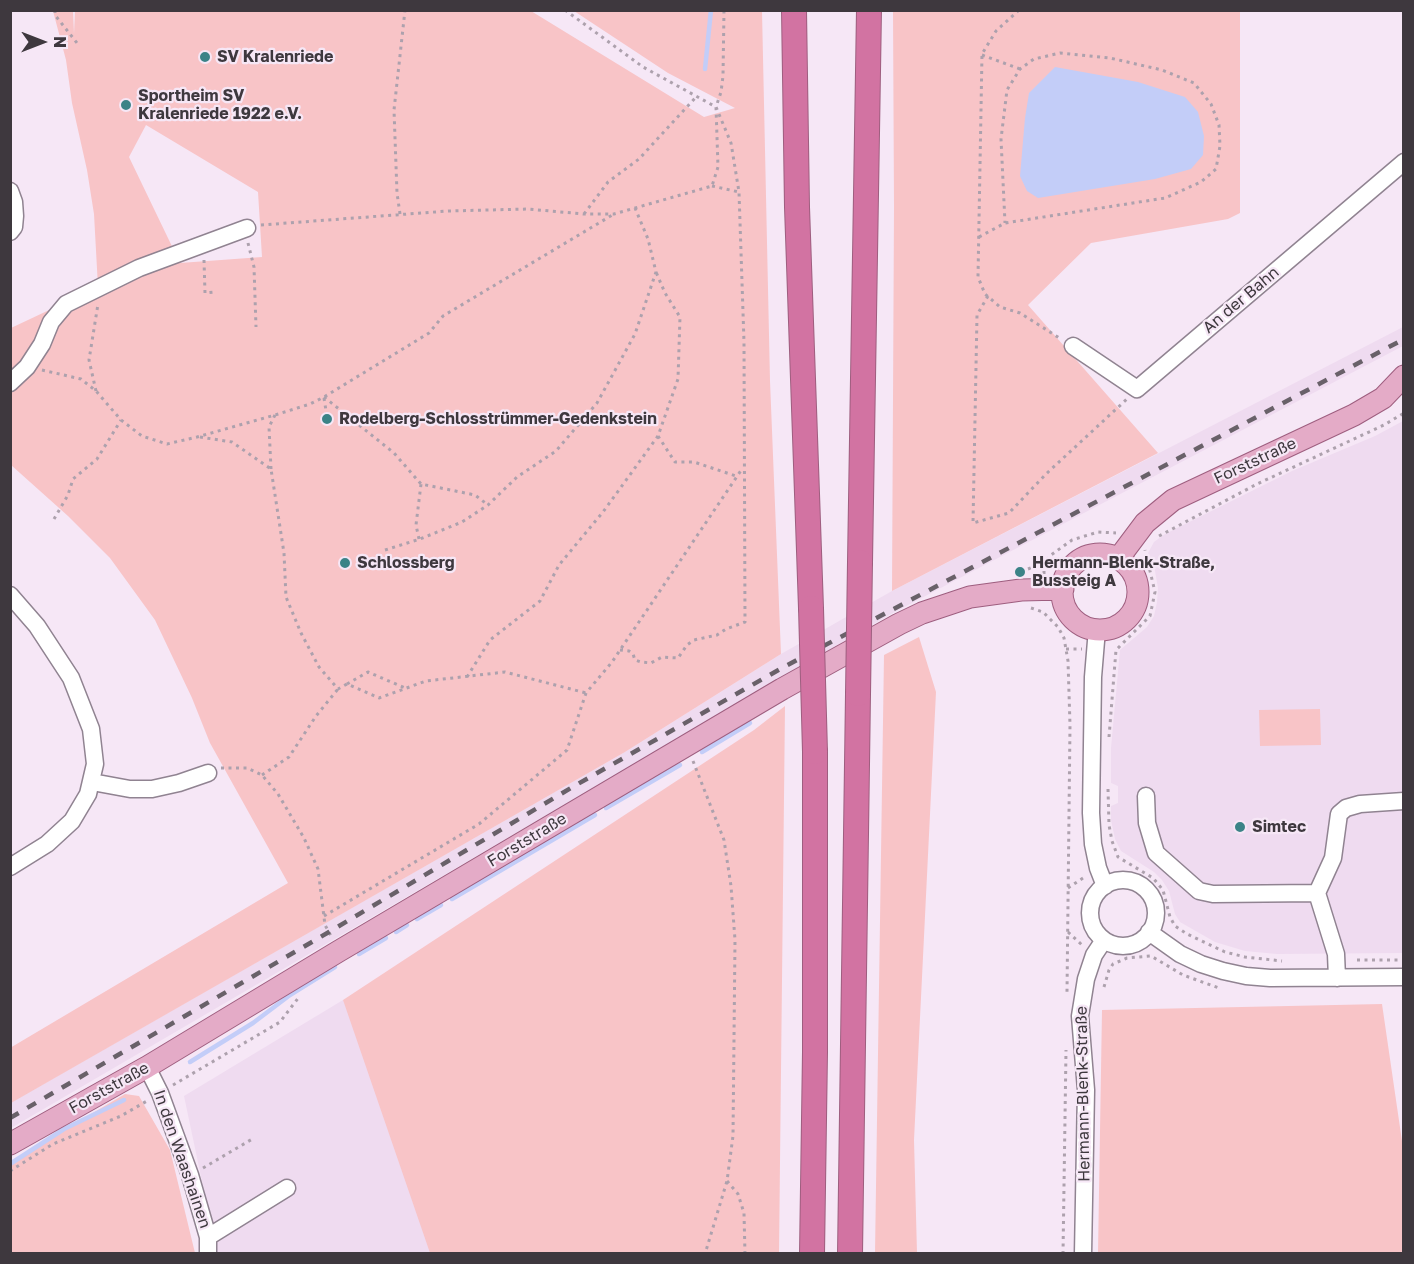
<!DOCTYPE html>
<meta charset="utf-8">
<style>
body{margin:0}
#map{position:relative;width:1414px;height:1264px;overflow:hidden;background:#f6e7f6;font-family:"Golos Text",sans-serif}
canvas{display:block}
.frame{position:absolute;inset:0;border:12px solid #3e383e;pointer-events:none}
.north{position:absolute;left:12px;top:12px;width:60px;height:60px;-webkit-text-stroke:4px #f6e7f6;paint-order:stroke;rotate:90deg;font-size:16px;font-weight:700;line-height:24px;text-align:center;color:#3e383e}
.north::after{content:'';display:block;margin:auto;width:21px;height:27px;background:#3e383e;clip-path:polygon(50% 0,100% 100%,50% 72%,0 100%)}
</style>
<div id="map">
<canvas width="1414" height="1264"></canvas>
<div class="frame"></div>
<div class="north">N</div>
</div>
<script>
const g = document.querySelector('canvas').getContext('2d');
g.lineJoin = 'round';
function fill(path, color) { g.fillStyle = color; g.fill(path, 'evenodd'); }
const shape = rows => new Path2D(rows.map(r => 'M' + r).join(''));
function stroke(path, color, width, dash) { g.strokeStyle = color; g.lineWidth = width; g.lineCap = dash ? 'butt' : 'round'; g.setLineDash(dash || []); g.stroke(path); }
function label(font, color, halo, rows, align = 'center') {
  g.font = font + ' "Golos Text",sans-serif'; g.lineWidth = 4.5; g.setLineDash([]); g.textBaseline = 'middle'; g.strokeStyle = halo; g.fillStyle = color; for (const [text, x, y, turn = 0] of rows) {
    g.save(); g.translate(x, y); g.rotate((+turn || 0) * Math.PI / 180); g.textAlign = isNaN(turn) ? turn : align; if (halo) g.strokeText(text, 0, 0); g.fillText(text, 0, 0); g.restore();
  }
}
fill(shape([
 [1403,327,1403,346,891,614,11,1128,10,1103,625,752,781,654,892,591],
 [1403,421,1403,953,1277,954,1245,951,1215,942,1180,922,1175,914,1169,891,1162,880,1154,872,1121,851,1115,839,1111,820,1111,806,1118,803,1118,786,1111,783,1111,748,1120,650,1147,627,1154,616,1157,602,1158,588,1155,571,1148,553,1154,542,1165,534,1292,471,1375,436],
 [343,1000,354,1001,436,1253,215,1253,215,1243,184,1096]
]), '#efdbf0');
fill(shape([
 [53,11,73,11,74,34,75,11,531,11,704,117,735,108,668,73,574,11,762,11,770,381,781,654,625,752,11,1103,10,1048,288,883,210,743,192,698,155,620,110,558,68,516,11,465,11,328,98,287,94,214,87,170,72,103,66,60],
 [146,125,258,192,262,257,180,263,129,157],
 [893,11,1240,11,1240,213,1228,219,1091,243,1028,305,1158,453,892,591,894,207],
 [919,637,936,692,914,1140,917,1253,875,1253,884,655],
 [785,706,779,1253,430,1253,343,1000,754,730],
 [1320,709,1321,745,1260,746,1259,710],
 [1382,1004,1403,1148,1403,1253,1098,1253,1102,1010],
 [125,1094,139,1096,170,1150,195,1253,11,1253,11,1161]
]), '#f8c4c7');
fill(shape([
 [1055,67,1138,82,1185,97,1198,112,1204,136,1203,155,1191,169,1155,179,1038,198,1027,191,1020,176,1025,118,1029,93]
]), '#c3cdf8');
stroke(shape([
 [705,69,711,10],
 [702,752,750,723],
 [606,808,680,765],
 [452,899,595,815],
 [417,919,441,905],
 [396,932,407,925],
 [359,954,386,938],
 [190,1062,253,1023,290,995,335,967],
 [10,1164,64,1129,124,1100]
]), '#c3cdf8', 4.5);
const minor = shape([
 [10,191,14,202,15,216,14,227,10,232],
 [1073,346,1137,389,1404,162],
 [10,383,27,367,42,344,51,322,66,304,139,268,247,228],
 [10,595,37,626,71,678,91,729,95,764,88,794,72,821,47,844,10,867],
 [1097,629,1093,677,1091,813,1093,844,1098,868,1105,886],
 [92,782,130,789,152,789,179,783,208,773],
 [1146,796,1147,823,1156,853,1199,891,1213,894,1317,893,1336,954,1337,978],
 '1090 913a33 33 0 1 1 66 0a33 33 0 1 1-66 0Z',
 [1317,893,1333,858,1339,814,1346,808,1360,804,1404,801],
 [1149,932,1180,954,1201,964,1223,971,1246,976,1270,978,1404,977],
 [147,1067,160,1093,190,1175,208,1237,208,1254],
 [208,1237,287,1188],
 [1083,1254,1086,1090,1080,1016,1086,979,1094,955,1104,940]
]);
const major = shape([
 '1062 592a38 38 0 1 1 76 0a38 38 0 1 1-76 0Z',
 [1118,559,1145,523,1173,500,1354,415,1383,398,1404,376],
 [10,1144,147,1067,339,951,782,689,899,624,922,613,970,597,1021,590,1063,589]
]);
const highway = shape([
 [794,10,797,207,811,608],
 [860,562,869,10],
 [812,1254,815,1052,815,752],
 [850,1254,858,694]
]);
stroke(minor, '#908391', 19);
stroke(major, '#9e5e7f', 23);
stroke(highway, '#9e5e7f', 26);
stroke(shape([
 [55,10,55,15,77,43],
 [565,10,643,67,716,107,731,143,739,192,744,342,745,622,726,629,717,635,694,640,687,645,678,658,662,657,651,663,641,662,635,660,633,654,629,651,620,650],
 [1019,10,996,31,982,54,978,277,985,294,1000,307,1020,313,1061,339],
 [982,55,1020,69],
 [712,186,739,192],
 [400,214,397,193,394,110,405,10],
 [584,214,608,182,639,159,696,97],
 [261,225,448,211,528,209,584,214,614,214,712,186,718,167,716,107,721,92,723,76,724,10],
 [979,237,1005,223,1165,198,1201,182,1216,169,1220,146,1219,125,1211,104,1194,83,1162,70,1110,58,1060,53,1034,59,1020,69,1007,90,1001,139,1005,223],
 [248,243,254,267,256,327],
 [204,260,205,293,215,292],
 [988,296,977,315,973,523,1009,513,1046,474,1127,399],
 [42,370,81,379,96,391,121,420,142,436,167,444,197,437,275,415,310,404,324,397,429,333,443,316,614,214],
 [96,391,89,360,98,304],
 [324,397,394,453,421,484,475,495,488,505],
 [324,398,327,417],
 [658,436,675,462,694,462,736,476],
 [200,437,232,442,271,469,284,553,286,597,301,633,319,667,338,689,347,684,379,698,426,681,505,672,586,693],
 [271,469,269,427,275,415],
 [54,519,68,495,73,479,97,459,121,420],
 [1159,536,1257,484,1384,425,1404,413],
 [419,539,416,525,421,484],
 [385,550,420,539,462,522,488,505,517,477,556,451,597,403,635,334,656,272,648,239,635,208],
 [1028,569,1044,563],
 [1044,574,1044,563,1051,555,1072,540,1098,532,1116,533],
 [1031,608,1043,612,1058,627,1064,638,1068,661,1070,725,1067,992],
 [1066,649,1082,649],
 [467,677,490,640,540,601,559,565,603,512,658,436,678,379,680,317,665,293,656,272],
 [347,684,368,672,405,688],
 [1109,737,1116,650,1150,616,1155,592,1145,550],
 [693,761,724,840,731,886,735,940,733,1136,727,1181,705,1254],
 [221,768,247,768,262,775,278,794,304,838,318,869,325,925,331,936],
 [262,775,289,757,316,716,338,689],
 [1108,789,1109,825,1112,841,1118,857,1153,878,1163,890,1170,917,1175,926,1187,934,1225,952,1245,957,1282,961],
 [1068,888,1086,876],
 [324,916,479,824,567,750,586,693,612,662,742,469],
 [1068,932,1082,945],
 [1357,960,1404,960],
 [1104,987,1109,970,1113,964,1127,958,1151,956,1183,975,1219,988],
 [173,1085,280,1022,299,997],
 [203,1168,254,1138],
 [10,1171,53,1144,121,1116,147,1101],
 [727,1181,738,1194,744,1213,745,1254],
 [1063,1254,1066,1050]
]), '#ada1ad', 3, [3, 4.5]);
stroke(minor, '#fff', 16);
stroke(major, '#e4abc7', 21);
stroke(highway, '#d273a2', 24);
stroke(shape([
 [10,1118,329,932,576,785,782,668,1404,339]
]), '#696169', 4.5, [10, 10]);
const highwayBridge = shape([
 [811,608,815,752],
 [858,694,860,562]
]);
stroke(highwayBridge, '#9e5e7f', 26, []);
stroke(highwayBridge, '#d273a2', 24);
for (const [x, y, r, color] of [
 [205,57,6,"#3b8387"],
 [126,105,6,"#3b8387"],
 [327,419,6,"#3b8387"],
 [345,563,6,"#3b8387"],
 [1020,572,6,"#3b8387"],
 [1240,827,6,"#3b8387"]
]) { const dot = new Path2D(); dot.arc(x, y, r, 0, 2 * Math.PI); g.fillStyle = color; g.fill(dot); stroke(dot, '#f6e7f6', 2); }
label('bold 16px', '#3e383e', '#f6e7f6', [
 ["SV Kralenriede",217,57],
 ["Sportheim SV",138,96],
 ["Kralenriede 1922 e.V.",138,114],
 ["Rodelberg-Schlosstrümmer-Gedenkstein",339,419],
 ["Schlossberg",357,563],
 ["Hermann-Blenk-Straße,",1032,563],
 ["Bussteig A",1032,581],
 ["Simtec",1252,827]
], 'left');
label('16px', '#3e383e', '#f6e7f6', [
 ["An der Bahn",1241,300,-40],
 ["Forststraße",1255,461,-25],
 ["Forststraße",527,840,-31],
 ["Forststraße",109,1088,-29],
 ["Hermann-Blenk-Straße",1083,1094,-91],
 ["In den Waashainen",182,1159,71]
]);
</script>
